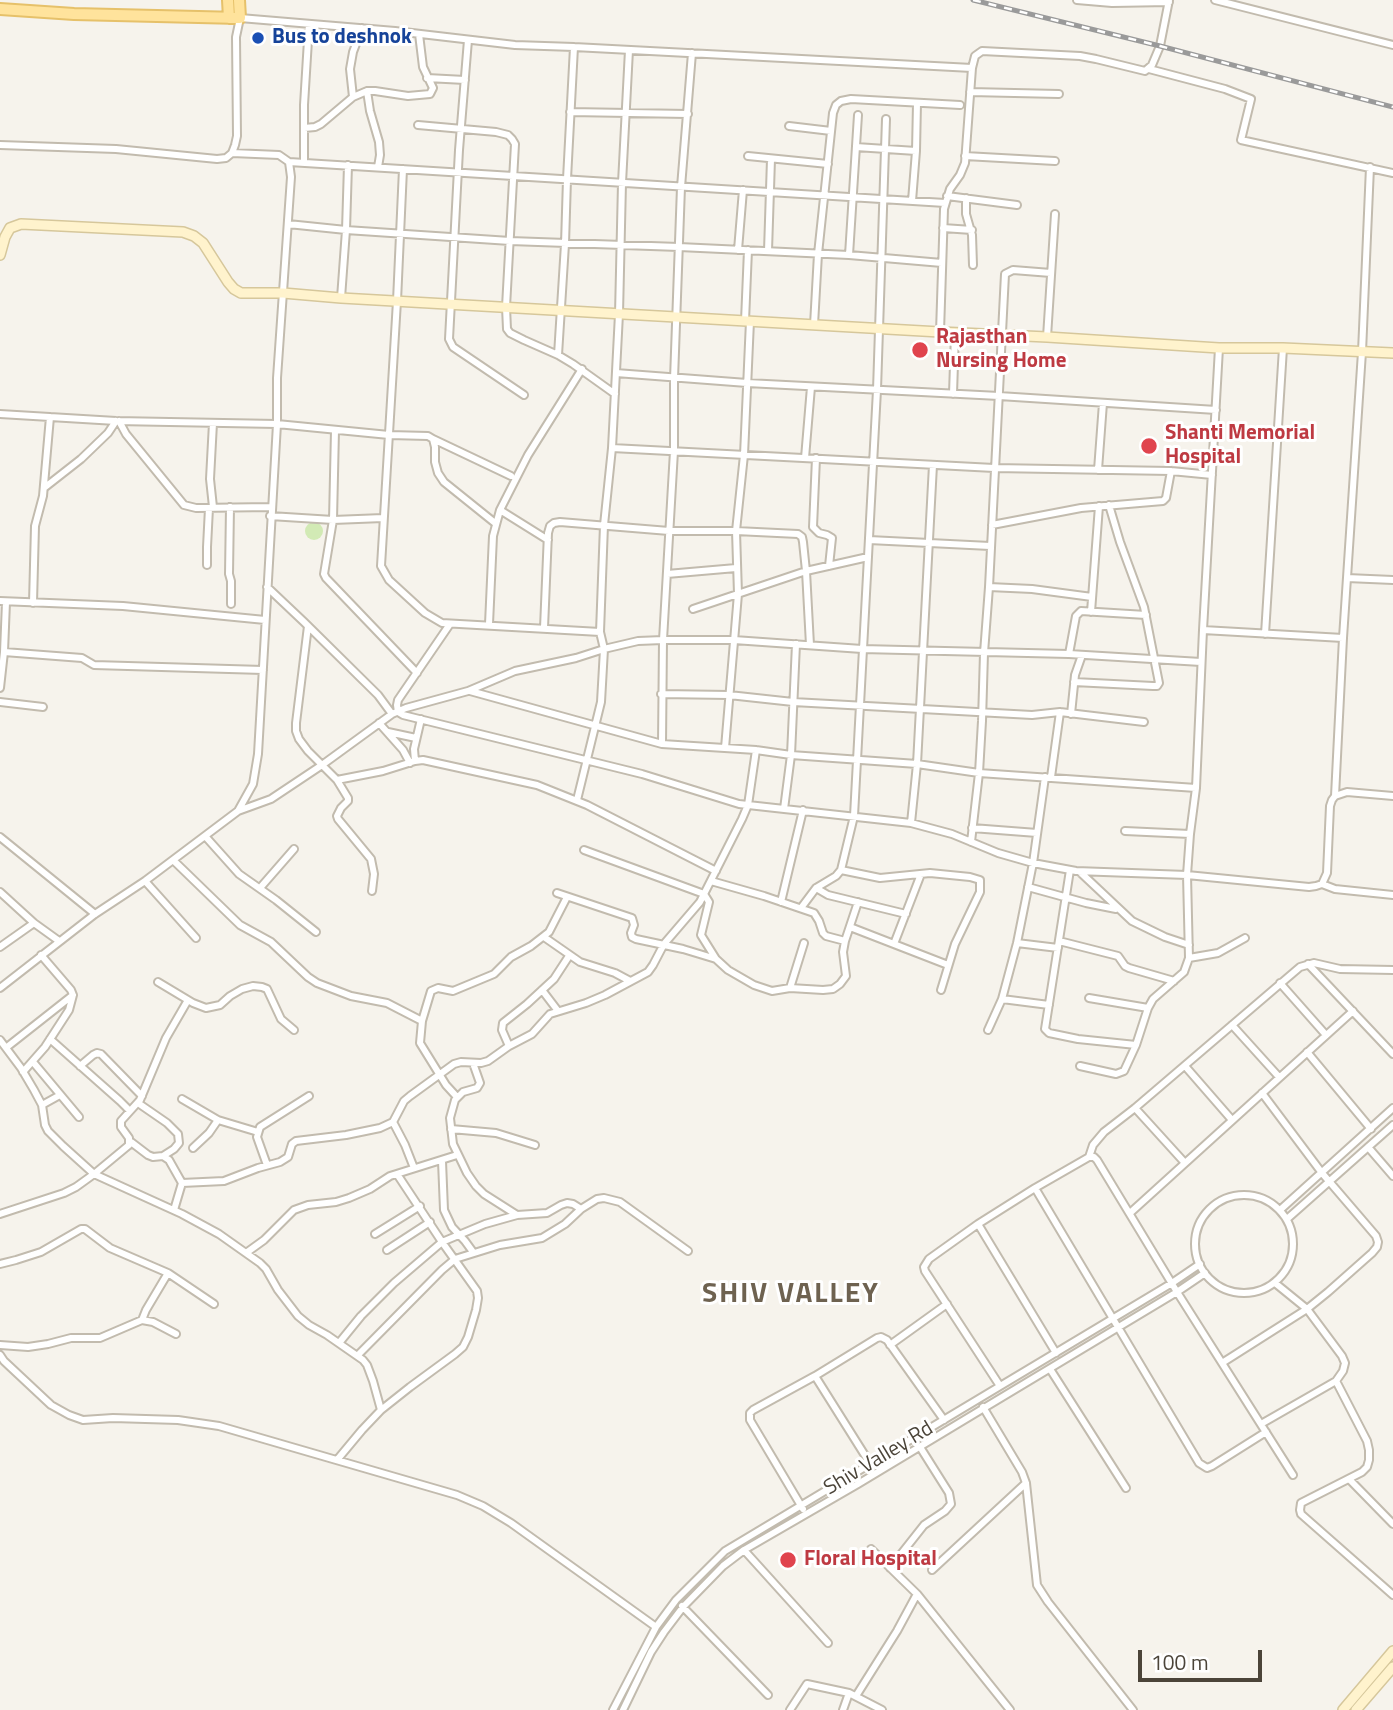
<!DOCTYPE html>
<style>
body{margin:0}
#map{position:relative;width:1393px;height:1710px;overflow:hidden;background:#f6f3ec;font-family:"Titillium Web",sans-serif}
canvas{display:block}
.scale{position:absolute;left:1138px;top:1650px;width:124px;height:32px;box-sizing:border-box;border:4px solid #4b4439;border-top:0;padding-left:9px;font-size:21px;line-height:24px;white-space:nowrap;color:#4b4439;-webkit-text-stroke:5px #fff;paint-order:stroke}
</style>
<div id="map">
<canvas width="1393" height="1710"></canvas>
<div class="scale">100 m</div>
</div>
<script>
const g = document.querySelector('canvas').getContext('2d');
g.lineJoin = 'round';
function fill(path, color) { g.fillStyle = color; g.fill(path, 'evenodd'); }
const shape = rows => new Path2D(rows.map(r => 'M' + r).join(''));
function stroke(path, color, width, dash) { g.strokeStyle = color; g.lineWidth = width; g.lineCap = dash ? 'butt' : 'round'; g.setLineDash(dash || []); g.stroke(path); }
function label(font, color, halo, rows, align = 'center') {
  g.font = font + ' "Titillium Web",sans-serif'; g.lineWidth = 6; g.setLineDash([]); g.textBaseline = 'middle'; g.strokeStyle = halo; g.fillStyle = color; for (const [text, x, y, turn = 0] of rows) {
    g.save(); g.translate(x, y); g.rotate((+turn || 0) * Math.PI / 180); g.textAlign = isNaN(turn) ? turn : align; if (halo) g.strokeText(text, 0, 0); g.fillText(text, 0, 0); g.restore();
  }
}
fill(shape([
 '305 531a9 9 0 1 1 18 0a9 9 0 1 1-18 0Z'
]), '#d2eab5');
const street = shape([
 [1077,0,1112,3,1169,2],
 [1215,0,1393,45],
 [468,40,459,150,449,339,453,347,524,395],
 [1149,69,1225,89,1251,99,1241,140,1393,173],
 [427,78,465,80],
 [367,91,370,111,379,142,380,155,378,167],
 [970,92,1059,94],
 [353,97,350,69,353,52,362,28],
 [570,112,688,114],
 [418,125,496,132,508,135,512,139,515,144,506,307,507,329,510,333,524,340,558,355,573,364,615,394],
 [789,126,831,131],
 [304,128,315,127,321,124,353,97,367,91,375,91,408,96,430,94,433,88,423,67,419,34],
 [0,145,116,149,217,159,226,158,232,153,235,145,237,136,236,37,240,18,395,31,515,45,574,47,972,68],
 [856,147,916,151],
 [232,153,279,155,289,162,291,177,277,378,277,424,258,754,253,784,238,811],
 [748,156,828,164],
 [965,156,1055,161],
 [289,162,945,203],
 [304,163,304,105,309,24],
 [403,169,397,301,381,566,389,580,425,613,442,623,600,632,604,649,601,702,577,800],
 [947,196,1017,205],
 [966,198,966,214,972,235,973,265],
 [912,201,916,151,917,103],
 [288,224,346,230,510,241,679,247,849,255,942,263],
 [943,228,972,230],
 [738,250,743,190],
 [768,251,771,159],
 [849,255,858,115],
 [341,298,346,230,348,165],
 [745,321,748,250],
 [814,325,818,254,833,113,836,105,841,101,851,99,960,105],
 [940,332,944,209,950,189,960,175,965,163,972,68,975,56,982,51,1080,56,1096,59,1145,71,1152,65,1160,46,1169,0],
 [1047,337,1055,214],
 [558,355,565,244,567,179,574,47],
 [616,373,747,383,999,396,1216,410],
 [953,394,955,333],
 [0,414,116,421,277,424,389,435,428,436,433,439,435,447,435,462,438,473,444,482,495,523],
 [119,421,126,434,184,505,196,508,271,507],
 [213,423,210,479,213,507],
 [335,430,333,520,324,574,326,578,417,673],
 [433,439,511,476],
 [612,448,994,468,1171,471,1212,475],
 [805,458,811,387],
 [816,458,813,527,819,533,827,535,832,538,829,566],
 [1098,470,1103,403],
 [44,488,81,459,108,433,116,421],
 [230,507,229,574,231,581,231,604],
 [500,510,548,540],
 [270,516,333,520,383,518],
 [992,525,1081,508,1163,501,1166,498,1171,471],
 [869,540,990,546],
 [207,565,207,547,209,508],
 [667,574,736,568],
 [1347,578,1393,580],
 [267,587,304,622,378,695,392,714],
 [989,587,1032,589,1092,597],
 [0,601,123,606,265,620],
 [33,603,35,526,43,496,50,417],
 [693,609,806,571,868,557],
 [1091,612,1099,506],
 [450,624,398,700,397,705,398,712,403,715,642,774,739,804,911,823,952,834,998,853,1033,863,1076,871,1187,875,1309,887,1316,886,1322,884,1327,873,1330,806,1332,800,1335,796,1347,792,1393,796],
 [489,624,493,536,500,510,528,455,582,369],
 [308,626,296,723,296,731,299,739,308,751,337,780,383,771,415,761,423,760,537,785,587,805,716,871],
 [544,628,548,533,550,526,554,523,560,522,669,531,736,531,798,534,802,537,803,542,806,571,810,645],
 [1203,630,1343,638],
 [600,632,604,525,612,448,619,314,622,183,629,50],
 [1265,634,1283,348],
 [4,652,82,658,94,665,263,670],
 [1069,654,1076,616,1081,611,1146,615],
 [1074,682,1153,686,1157,686,1159,683,1144,607,1120,542,1109,505],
 [0,688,4,652,6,602],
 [470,691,662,744,756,750,791,755,917,764,979,773,1196,788],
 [661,694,729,695,793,702,1032,715,1060,712,1144,722],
 [0,702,43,707],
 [1071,714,1075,675,1082,655],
 [379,723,403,750,410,763],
 [388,732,416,738],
 [662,744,663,640,674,451,674,379,681,187,692,53],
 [725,748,738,594,736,531,744,455,750,321],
 [415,761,414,749,421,719],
 [1051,777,1060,712],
 [337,780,348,798,348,801,341,808,337,816,338,819,371,859,374,874,372,891],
 [1335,796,1343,638,1362,352,1370,167],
 [784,809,791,755,796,644],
 [911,823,917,764,933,465],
 [972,828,1037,833],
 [1125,831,1190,834],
 [205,836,239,874,276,900,316,932],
 [0,837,95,914],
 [971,842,979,773,982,721,984,653,989,587,1005,274,1013,270,1051,273],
 [584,850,704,894,709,902,701,935,716,959,728,970,754,985,772,991,790,988,823,990,833,989,840,984,846,976,843,952,845,941,858,902],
 [173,860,240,925,271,942,308,977,317,983,351,996,387,1003,422,1021],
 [841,870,880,878,930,873,970,877,980,880,980,892,955,944,941,990],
 [1070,870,1045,1029,1049,1033,1078,1039,1136,1045],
 [1080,872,1132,921,1165,937,1189,945],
 [145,881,196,938],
 [711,881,764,896,814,913,819,921,823,933,826,936,845,941],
 [1322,884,1335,889,1393,895],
 [1028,887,1086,903,1116,909],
 [260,888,294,849],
 [816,888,828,895,906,914],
 [0,892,34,923,59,941],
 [557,893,632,918,634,925,631,933,632,937,636,939,683,949,716,959],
 [781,902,803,810],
 [801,908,816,888,836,876,841,870,854,816,877,390,886,119],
 [850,927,948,965],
 [544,937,580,962,615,973,630,981],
 [1059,941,1118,956,1125,966,1129,968,1174,981],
 [1017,943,1058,948],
 [894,944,921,874],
 [0,947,34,923],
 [1189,958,1218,953,1245,938],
 [1308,964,1393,1054],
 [158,982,193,1003,206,1008,220,1005,230,996,242,989,253,986,262,987,267,989,281,1019,294,1030],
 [1280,983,1326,1035],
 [0,988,95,914,145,881,238,811,271,799,322,765,392,714,406,708,468,691,515,671,576,658,604,649,638,641,663,640,734,640,862,649,1069,654,1201,662],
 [790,988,804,943],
 [542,990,558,1011],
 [1089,998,1148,1008],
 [1002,999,1049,1005],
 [1232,1025,1279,1077],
 [988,1030,1002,999,1017,943,1033,863,1045,777],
 [50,1039,120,1101,130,1111],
 [0,1040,21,1068,34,1090,42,1105,45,1125,48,1131,63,1146,94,1174,182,1214,219,1234,260,1263,266,1269,278,1290,298,1316,309,1325,327,1335,363,1360,367,1365,373,1381,381,1410],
 [509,1046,502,1030,503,1023,527,1004,554,979,569,956],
 [7,1047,73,995],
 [1307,1052,1371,1129],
 [33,1062,79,1117],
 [473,1063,480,1083,477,1088,463,1092,455,1100,450,1118,453,1144,467,1173,476,1186,484,1194,517,1215],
 [80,1066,93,1055,97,1053,101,1054,142,1096],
 [1080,1066,1116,1074,1124,1071,1136,1045,1148,1008,1153,999,1184,972,1189,958,1187,875,1190,834,1196,788,1203,630,1219,348],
 [1185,1066,1232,1120],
 [23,1072,45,1047,69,1010,73,995,71,990,41,955],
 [457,1097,446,1085,420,1043,422,1021,431,991,438,988,453,991,494,974,511,957,531,946,549,932,567,897],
 [182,1099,218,1120,258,1132],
 [138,1103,167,1123,178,1134,179,1143,174,1149,163,1156],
 [42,1105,60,1095],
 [1135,1108,1185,1163],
 [393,1122,405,1145,414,1168],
 [451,1129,496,1133,535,1145],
 [131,1142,148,1155,153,1157,163,1156,169,1160,182,1183,174,1210],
 [1368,1147,1393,1176],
 [193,1148,209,1133,218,1120],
 [1089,1157,1093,1145,1104,1132,1135,1108,1300,967,1314,963,1340,969,1393,970],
 [442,1161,444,1210,452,1227,465,1241,473,1252],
 [267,1165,257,1137,260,1127,309,1096],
 [182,1183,224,1181,258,1168,280,1162,288,1157,292,1144,296,1141,346,1135,380,1128,393,1122,404,1101,410,1096,454,1064,461,1062,481,1063,488,1061,509,1046,532,1034,550,1014,586,1003,605,995,648,972,653,965,664,944,700,902,742,819,748,805,756,750],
 [1035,1188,1199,1463,1207,1468,1212,1466,1266,1432],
 '1195 1244a49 49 0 1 1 98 0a49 49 0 1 1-98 0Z',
 [1280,1210,1393,1108],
 [1130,1213,1353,1011],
 [0,1214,64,1193,76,1187,94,1174,129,1145,129,1138,121,1127,121,1121,140,1100,166,1038,188,1000],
 [1287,1219,1393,1125],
 [978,1224,1056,1353],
 [375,1234,420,1206],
 [387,1250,430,1222],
 [246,1253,264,1240,294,1210,308,1205,336,1202,349,1198,370,1189,390,1176,457,1155],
 [0,1264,16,1260,41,1252,81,1229,85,1229,110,1248,168,1273,214,1304],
 [142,1320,146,1310,168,1273],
 [339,1343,361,1316,394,1283,442,1242,485,1224,517,1215,547,1213,561,1205,567,1203,573,1204,581,1209],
 [0,1345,28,1347,48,1344,71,1338,100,1338,142,1320,153,1322,176,1334],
 [890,1345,947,1304],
 [0,1355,4,1361,51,1405,69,1415,83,1420,113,1418,178,1420,219,1426,457,1495,483,1506,511,1523,656,1627],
 [358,1355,442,1270,455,1259,500,1245,542,1238,565,1224,581,1209,597,1199,604,1198,620,1202,688,1251],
 [1222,1363,1307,1309,1328,1292,1372,1253,1377,1247,1378,1242,1376,1236,1322,1173,1262,1093],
 [1050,1369,1126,1488],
 [815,1376,871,1465],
 [1336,1381,1367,1441,1369,1450,1369,1460,1367,1467,1362,1472,1301,1503,1300,1510,1301,1514,1393,1595],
 [1000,1386,925,1271,924,1267,929,1259,978,1224,1035,1188,1089,1157,1094,1157,1097,1160,1177,1292,1293,1475],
 [983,1407,1022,1472,1026,1483,1037,1585,1048,1602,1133,1710],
 [1261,1424,1336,1381,1343,1371,1345,1363,1342,1356,1307,1309,1275,1283],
 [337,1460,362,1430,381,1410,410,1387,455,1354,463,1347,468,1337,476,1310,478,1298,477,1291,442,1242,397,1174],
 [1349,1479,1393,1524],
 [803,1509,750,1420,750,1413,753,1410,815,1376,877,1338,881,1337,887,1340,944,1420],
 [871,1549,917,1594,1010,1710],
 [744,1550,828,1643],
 [890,1568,924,1525,945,1511,951,1504,949,1493,920,1447],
 [932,1570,1026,1483],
 [682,1606,768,1695],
 [856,1696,897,1631,917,1594],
 [613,1710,656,1627,676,1600,725,1551,1172,1283,1200,1264],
 [623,1710,651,1652,664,1632,683,1607,723,1566,744,1550,858,1484,984,1408,1177,1292,1205,1273],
 [790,1710,807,1684,849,1693,882,1710],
 [843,1710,849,1693]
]);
const secondary = shape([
 [0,255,5,237,10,228,21,224,183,232,194,236,203,243,228,282,234,289,241,293,283,293,341,298,940,332,1047,337,1219,348,1283,348,1393,353],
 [1343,1710,1393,1651],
 [1356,1710,1393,1667]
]);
const primary = shape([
 [228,0,229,18],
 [0,9,74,14,240,18,239,0]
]);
stroke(street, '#c2bbae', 10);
stroke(secondary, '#d6c79b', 12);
stroke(primary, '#e6c16a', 14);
stroke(street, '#fff', 6);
stroke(secondary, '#fff3cd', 9);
stroke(primary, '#ffe39c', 10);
const rail = shape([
 [973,0,1160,46,1393,107]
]);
stroke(rail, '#9a9a9a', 5);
stroke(rail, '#fff', 2.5, [8]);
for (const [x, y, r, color] of [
 [258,38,7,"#1a4fb4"],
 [920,350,9,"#e0444e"],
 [1149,446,9,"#e0444e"],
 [788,1560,9,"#e0444e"]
]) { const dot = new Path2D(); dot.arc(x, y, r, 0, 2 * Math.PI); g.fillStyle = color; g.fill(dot); stroke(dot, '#fff', 2.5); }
label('bold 21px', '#164399', '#fff', [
 ["Bus to deshnok",272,38]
], 'left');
label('bold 21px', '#be3a42', '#fff', [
 ["Rajasthan",936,338],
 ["Nursing Home",936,362],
 ["Shanti Memorial",1165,434],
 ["Hospital",1165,458],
 ["Floral Hospital",804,1560]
], 'left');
label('21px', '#4b4439', '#fff', [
 ["Shiv Valley Rd",879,1459,-31]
]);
g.letterSpacing = '2px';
label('bold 28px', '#6e6250', '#fff', [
 ["SHIV VALLEY",791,1295]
]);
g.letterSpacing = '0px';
</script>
